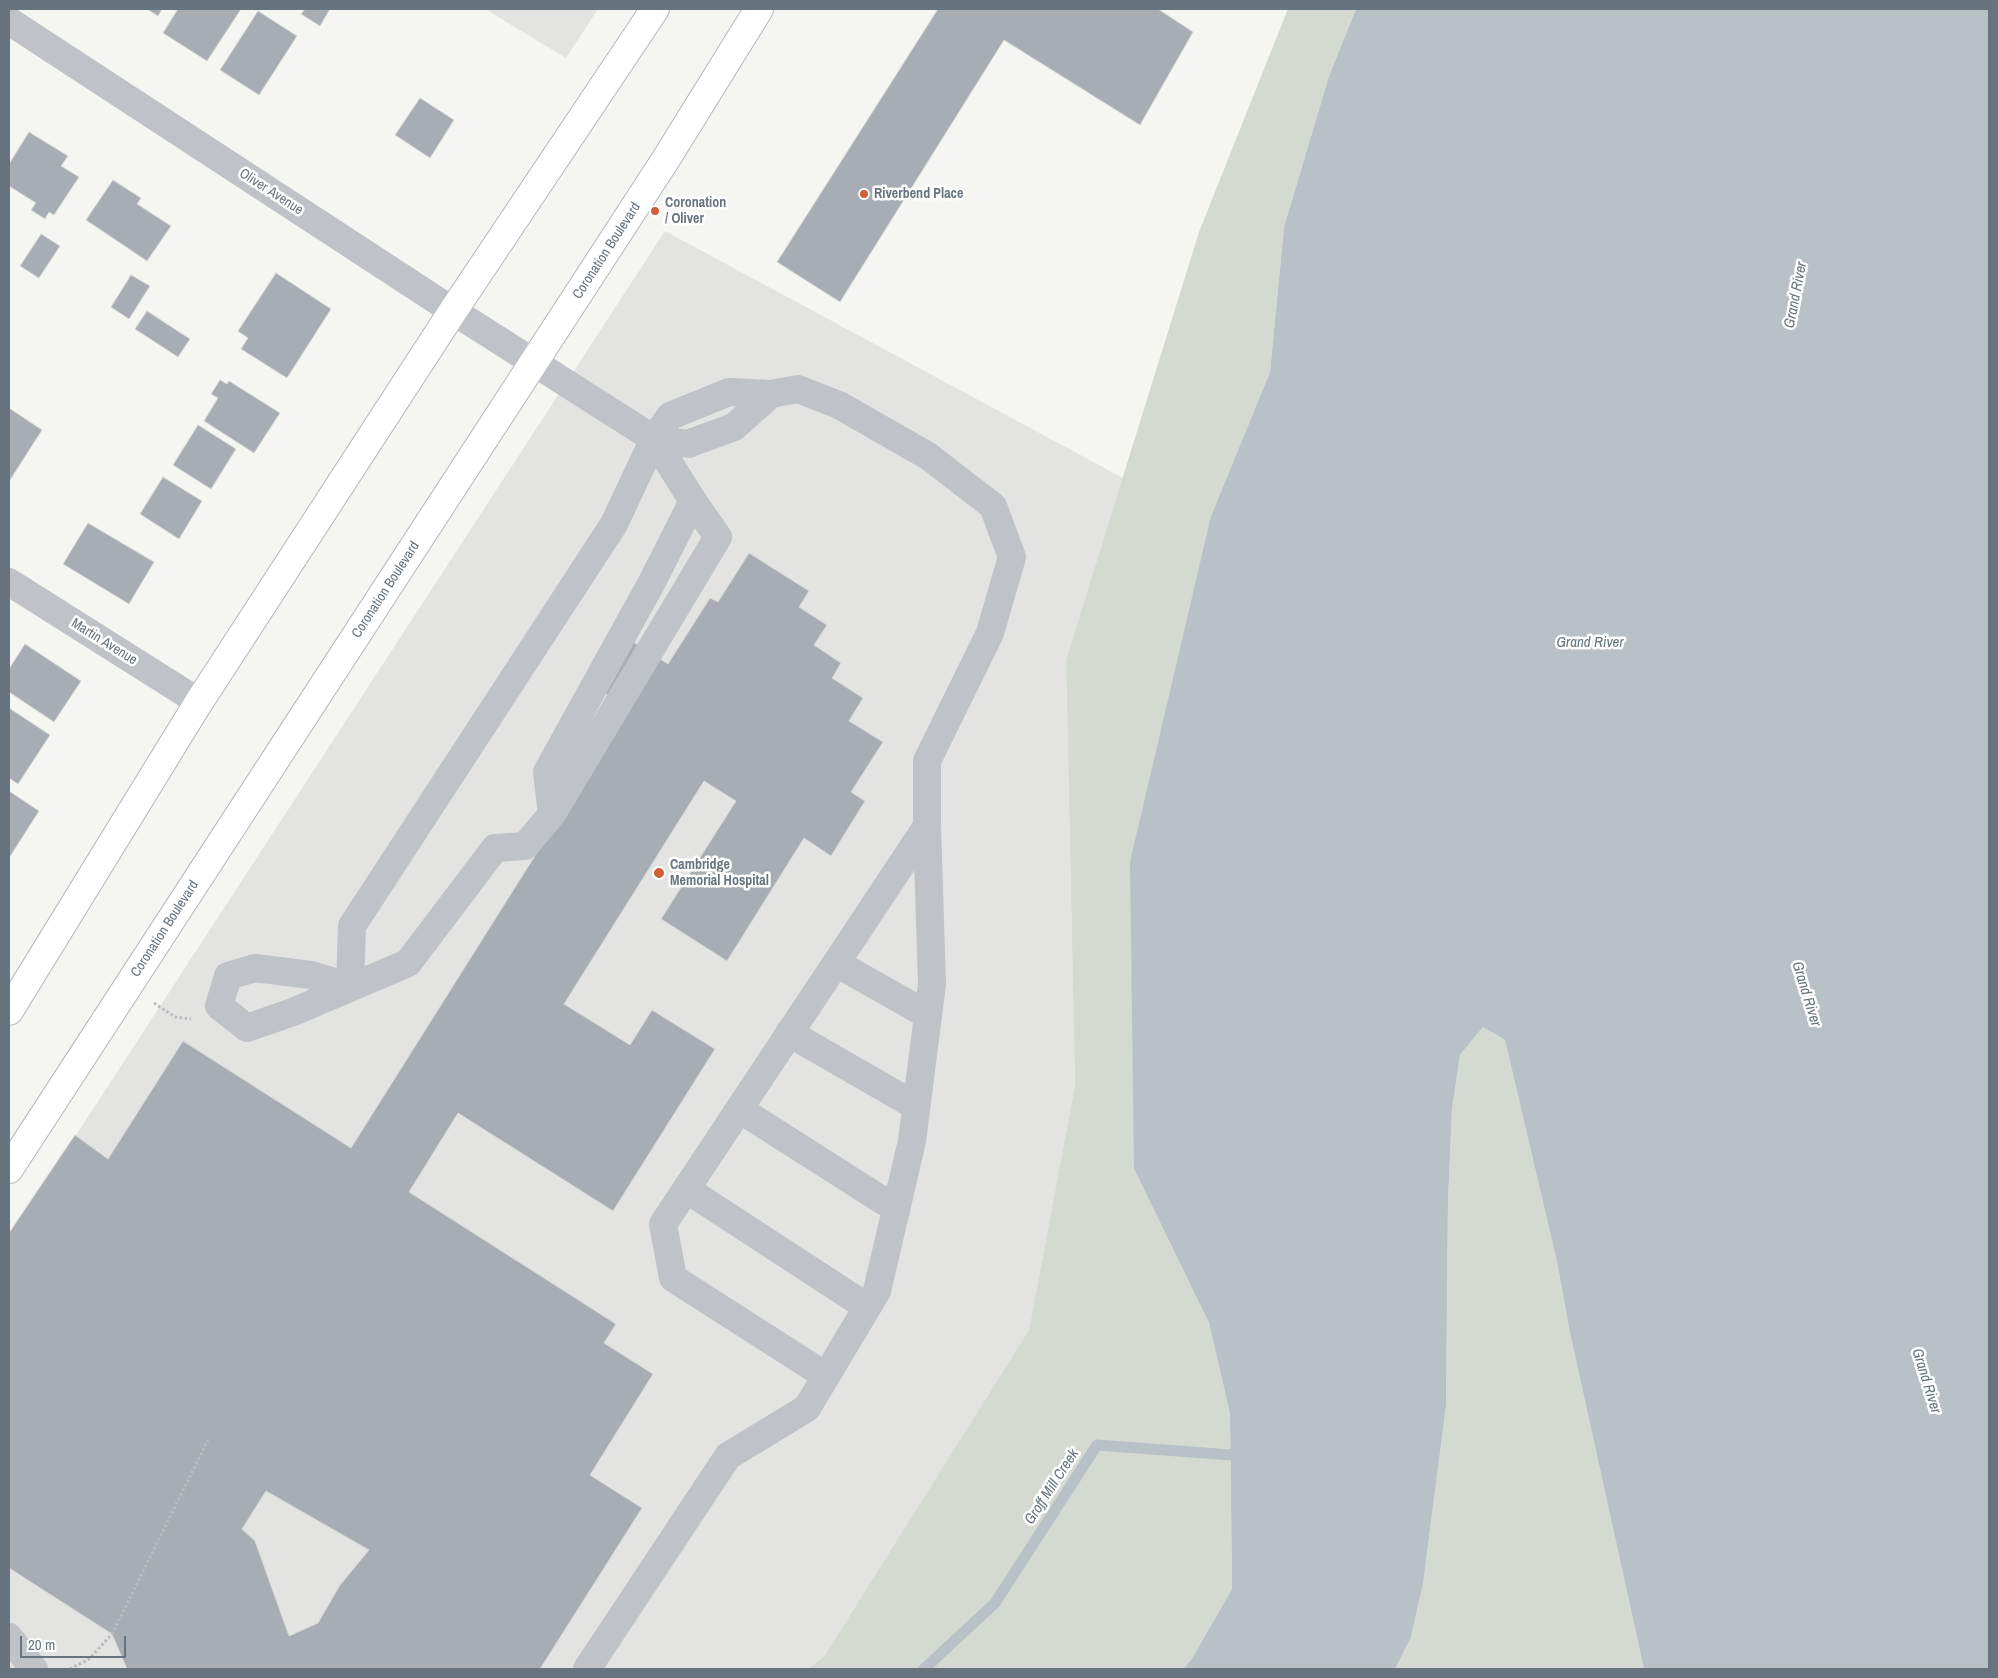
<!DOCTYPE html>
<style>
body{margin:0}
#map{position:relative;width:1998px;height:1678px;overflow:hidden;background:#f5f5f2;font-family:"Archivo Narrow",sans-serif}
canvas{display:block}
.frame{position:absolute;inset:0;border:10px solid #677480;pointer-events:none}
.scale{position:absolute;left:20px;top:1636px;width:106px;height:22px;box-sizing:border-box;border:2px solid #677480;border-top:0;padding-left:6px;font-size:15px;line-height:18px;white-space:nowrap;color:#677480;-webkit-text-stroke:4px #fff;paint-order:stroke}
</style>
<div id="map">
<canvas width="1998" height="1678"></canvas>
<div class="frame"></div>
<div class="scale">20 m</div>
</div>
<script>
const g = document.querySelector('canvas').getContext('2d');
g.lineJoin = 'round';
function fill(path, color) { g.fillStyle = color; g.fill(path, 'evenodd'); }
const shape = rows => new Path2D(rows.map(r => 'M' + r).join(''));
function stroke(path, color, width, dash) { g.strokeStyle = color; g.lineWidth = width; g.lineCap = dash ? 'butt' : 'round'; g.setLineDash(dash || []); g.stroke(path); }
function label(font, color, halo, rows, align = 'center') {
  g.font = font + ' "Archivo Narrow",sans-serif'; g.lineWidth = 5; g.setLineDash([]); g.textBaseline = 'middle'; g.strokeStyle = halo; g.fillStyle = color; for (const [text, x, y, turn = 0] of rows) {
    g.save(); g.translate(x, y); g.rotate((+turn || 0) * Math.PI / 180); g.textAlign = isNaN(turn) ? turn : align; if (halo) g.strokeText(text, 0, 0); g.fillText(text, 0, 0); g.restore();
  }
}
fill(shape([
 [485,9,598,9,566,58],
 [665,231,1123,478,1066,660,1075,1085,1029,1331,825,1655,808,1669,9,1669,9,1238]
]), '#e3e4e2');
fill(shape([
 [1288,9,1356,9,1329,76,1284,227,1270,372,1211,516,1134,1169,1209,1323,1230,1414,1232,1589,1191,1660,1183,1669,808,1669,825,1655,1029,1330,1075,1085,1066,660,1199,232],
 [1483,1027,1505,1040,1557,1262,1570,1333,1644,1669,1395,1669,1411,1637,1423,1584,1446,1406,1448,1202,1452,1109,1460,1055]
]), '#d4dad2');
fill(shape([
 [1356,9,1989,9,1989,1669,1644,1669,1570,1333,1557,1262,1505,1040,1483,1027,1460,1055,1452,1109,1448,1202,1446,1406,1423,1584,1411,1637,1395,1669,1183,1669,1191,1660,1232,1589,1230,1414,1209,1323,1134,1169,1130,862,1211,516,1270,372,1284,227,1329,76]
]), '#b8c1c6');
stroke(shape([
 [924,1669,995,1603,1097,1445,1245,1456]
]), '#b8c1c6', 11);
const building = shape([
 [147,9,162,9,158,16,147,9],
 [178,9,241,9,207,61,163,33,178,9],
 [305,9,330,9,320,26,301,14,305,9],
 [938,9,1158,9,1193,32,1140,125,1004,40,840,302,777,262,938,9],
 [258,11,297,36,259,95,220,70,258,11],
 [420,98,454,120,430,158,395,135,420,98],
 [29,132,68,156,61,166,79,177,54,215,49,212,45,219,31,210,36,203,9,186,9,164,29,132],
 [113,180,141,198,137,204,171,226,147,261,86,220,113,180],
 [41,234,60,246,39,278,20,266,41,234],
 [276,273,331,309,287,378,241,349,248,338,238,331,276,273],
 [131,275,150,286,129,319,111,307,131,275],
 [147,311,190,339,178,357,135,329,147,311],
 [220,380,227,384,229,381,280,413,254,453,204,421,218,398,211,394,220,380],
 [9,408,42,430,10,480,9,479,9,408],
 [198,425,236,449,211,489,173,465,198,425],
 [163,477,202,501,179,539,140,514,163,477],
 [88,523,154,562,129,604,63,564,88,523],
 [749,553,809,591,799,607,827,625,814,645,841,663,832,678,863,698,849,721,883,742,851,792,865,801,831,856,804,838,727,961,661,919,736,801,704,781,564,1004,630,1045,652,1010,715,1049,613,1211,458,1113,409,1192,616,1324,604,1343,653,1374,590,1475,642,1508,540,1669,127,1669,112,1634,9,1568,9,1233,75,1135,108,1159,183,1041,351,1148,628,708,599,689,630,640,668,664,710,598,718,602,749,553],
 [266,1491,369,1550,340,1585,318,1623,289,1636,255,1541,242,1529,266,1491],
 [25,644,81,681,54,722,9,692,9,669,25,644],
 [9,708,50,735,18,784,9,778,9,708],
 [9,791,39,811,9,858,9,791]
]);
fill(building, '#a7adb2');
stroke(building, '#d6d6d5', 1);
const major = shape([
 [9,1011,199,702,453,311,655,9],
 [9,1169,666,159,759,9]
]);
stroke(major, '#b3b6ba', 30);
stroke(shape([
 [154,1003,175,1017,191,1019],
 [70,1669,89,1659,112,1634,208,1440]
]), '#b9bbbe', 3, [2.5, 2.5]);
stroke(shape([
 [9,21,453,311,654,439,670,416,729,392,771,394,798,389,839,405,928,456,993,506,1012,557,990,633,927,761,927,826,932,984,912,1141,877,1291,807,1408,728,1456,587,1669],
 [654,439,693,501,652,582,547,772,552,814,525,846,495,848,408,963,293,1012,247,1028,219,1006,228,976,255,968,311,975,350,987,352,926,614,524,654,439,689,444,693,442,734,427,771,394],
 [9,582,199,702],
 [552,814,718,537,693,501],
 [836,963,928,1015],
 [789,1033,916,1106],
 [739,1109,896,1209],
 [686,1189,867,1307],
 [826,1376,673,1278,663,1224,927,826],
 [9,1637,34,1669]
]), '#bfc2c6', 28);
stroke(major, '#fff', 28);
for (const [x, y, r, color] of [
 [864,194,5,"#d05e37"],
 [655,211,5,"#d05e37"],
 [659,873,6,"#d05e37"]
]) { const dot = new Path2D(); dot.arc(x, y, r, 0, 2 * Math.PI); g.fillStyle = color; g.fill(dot); stroke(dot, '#fff', 2); }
label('14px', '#677480', '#fff', [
 ["Oliver Avenue",271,192,33],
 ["Coronation Boulevard",607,251,-57],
 ["Coronation Boulevard",386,590,-57],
 ["Martin Avenue",104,642,32],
 ["Coronation Boulevard",165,929,-57]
]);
label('bold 14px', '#677480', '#fff', [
 ["Riverbend Place",874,194],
 ["Coronation",665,203],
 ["/ Oliver",665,219],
 ["Cambridge",670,865],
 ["Memorial Hospital",670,881]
], 'left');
label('italic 15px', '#63757d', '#fff', [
 ["Grand River",1796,295,-79],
 ["Grand River",1590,643],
 ["Grand River",1806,994,73],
 ["Grand River",1926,1381,73],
 ["Groff Mill Creek",1052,1487,-57]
]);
</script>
